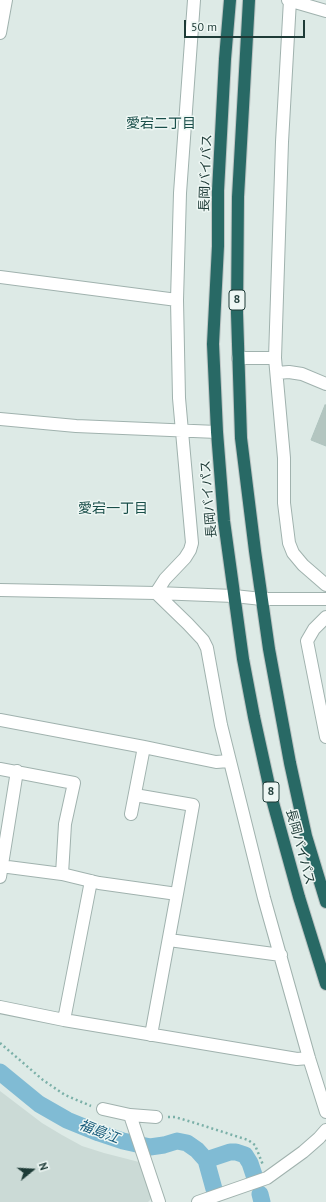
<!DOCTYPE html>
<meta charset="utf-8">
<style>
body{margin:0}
#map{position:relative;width:326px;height:1202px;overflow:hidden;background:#ddeae6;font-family:"PT Sans",sans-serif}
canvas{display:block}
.north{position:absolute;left:12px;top:1150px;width:40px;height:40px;-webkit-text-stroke:3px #eef7f4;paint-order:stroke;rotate:72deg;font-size:11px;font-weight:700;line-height:16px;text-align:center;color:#1e3b37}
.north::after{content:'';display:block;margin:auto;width:14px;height:18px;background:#1e3b37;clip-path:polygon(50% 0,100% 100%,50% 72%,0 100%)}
.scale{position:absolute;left:184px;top:20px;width:121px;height:18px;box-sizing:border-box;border:2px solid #1e3b37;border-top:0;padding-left:5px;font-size:12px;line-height:14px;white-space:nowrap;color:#1e3b37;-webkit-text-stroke:3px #eef7f4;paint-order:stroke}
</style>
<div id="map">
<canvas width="326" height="1202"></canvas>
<div class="north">N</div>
<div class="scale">50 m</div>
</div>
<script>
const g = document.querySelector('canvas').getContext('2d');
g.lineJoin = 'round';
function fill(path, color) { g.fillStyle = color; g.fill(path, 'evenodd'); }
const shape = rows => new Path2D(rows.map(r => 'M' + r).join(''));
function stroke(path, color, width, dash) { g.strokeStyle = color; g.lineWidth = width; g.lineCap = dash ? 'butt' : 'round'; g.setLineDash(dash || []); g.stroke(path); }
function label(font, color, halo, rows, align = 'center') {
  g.font = font + ' "PT Sans","Noto Sans JP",sans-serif'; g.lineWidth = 3; g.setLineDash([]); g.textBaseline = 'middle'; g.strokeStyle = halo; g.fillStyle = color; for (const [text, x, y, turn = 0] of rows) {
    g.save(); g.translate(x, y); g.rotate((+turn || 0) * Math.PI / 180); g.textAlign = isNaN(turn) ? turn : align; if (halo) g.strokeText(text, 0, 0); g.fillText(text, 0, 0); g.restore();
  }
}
fill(shape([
 [0,1091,42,1123,62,1135,82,1146,104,1153,143,1163,153,1197,148,1202,0,1202]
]), '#cbdad6');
stroke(shape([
 [0,1072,39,1104,67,1120,99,1133,123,1141,150,1147,164,1145,177,1141,187,1143,197,1150,206,1160,214,1189],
 [206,1160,230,1152,236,1152,245,1155,250,1163,254,1175],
 [260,1194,262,1202]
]), '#80bbd4', 17);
const building = shape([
 [325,405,326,405,326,446,311,440,325,405]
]);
fill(building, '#b3c5c0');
stroke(building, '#afc4bf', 1);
const minor = shape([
 [194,0,180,193,177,300,179,398,192,543,190,550,185,558,165,579,156,593,188,624,203,640,207,648,221,725,264,898,309,1058,326,1112],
 [288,0,326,11],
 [290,0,282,142,275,358,284,458,284,503,289,543,293,553,303,565,326,585],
 [0,33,6,0],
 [0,277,177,300],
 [238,358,275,358],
 [277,373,289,372,302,374,326,384],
 [0,419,76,426,217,432],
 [0,590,156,593,234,596,262,599,326,599],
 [326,617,314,629,307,641,326,737],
 [0,720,144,747,216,762,229,761],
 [0,769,74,783,65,824,62,874],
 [135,795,193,805,177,894],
 [131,814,144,747],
 [0,866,62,874,99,883,177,894,151,1035],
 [0,877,17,771],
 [169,940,281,955],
 [0,1007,64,1020,297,1059,309,1058],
 [64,1020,91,881],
 [103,1109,130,1115,159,1202],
 [130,1115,156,1117],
 [198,1202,267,1178,303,1152,319,1138,326,1130]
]);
const highway = shape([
 [230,0,225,59,218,191,218,246,213,344,217,432,224,521,243,659,254,717,272,799,299,897,326,984],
 [249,0,238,197,237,313,241,438,255,551,269,649,290,763,306,836,326,902]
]);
stroke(minor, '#a0b2ae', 14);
stroke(highway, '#bcc4c3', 14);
stroke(shape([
 [0,1043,43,1080,65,1095,91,1106],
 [168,1117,175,1117,195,1123,248,1140,255,1145,263,1165]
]), '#7bb0a8', 2.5, [2, 3]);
stroke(minor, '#fff', 12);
stroke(highway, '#286965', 12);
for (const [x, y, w] of [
 [237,300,16],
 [271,792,16]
]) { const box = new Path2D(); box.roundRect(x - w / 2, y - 10, w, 20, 3); g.fillStyle = '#eef7f4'; g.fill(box); stroke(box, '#1e3b37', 1); }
label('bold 12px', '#1e3b37', null, [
 ["8",237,300],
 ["8",271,792]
]);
label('13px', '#1e3b37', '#eef7f4', [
 ["長岡バイパス",206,173,-88],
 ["長岡バイパス",209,499,-95],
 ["長岡バイパス",300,847,75]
]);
label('14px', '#194e49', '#eef7f4', [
 ["愛宕二丁目",161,124],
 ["愛宕一丁目",113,509]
]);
label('italic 14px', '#155a7a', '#eef7f4', [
 ["福島江",99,1132,21]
]);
</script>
